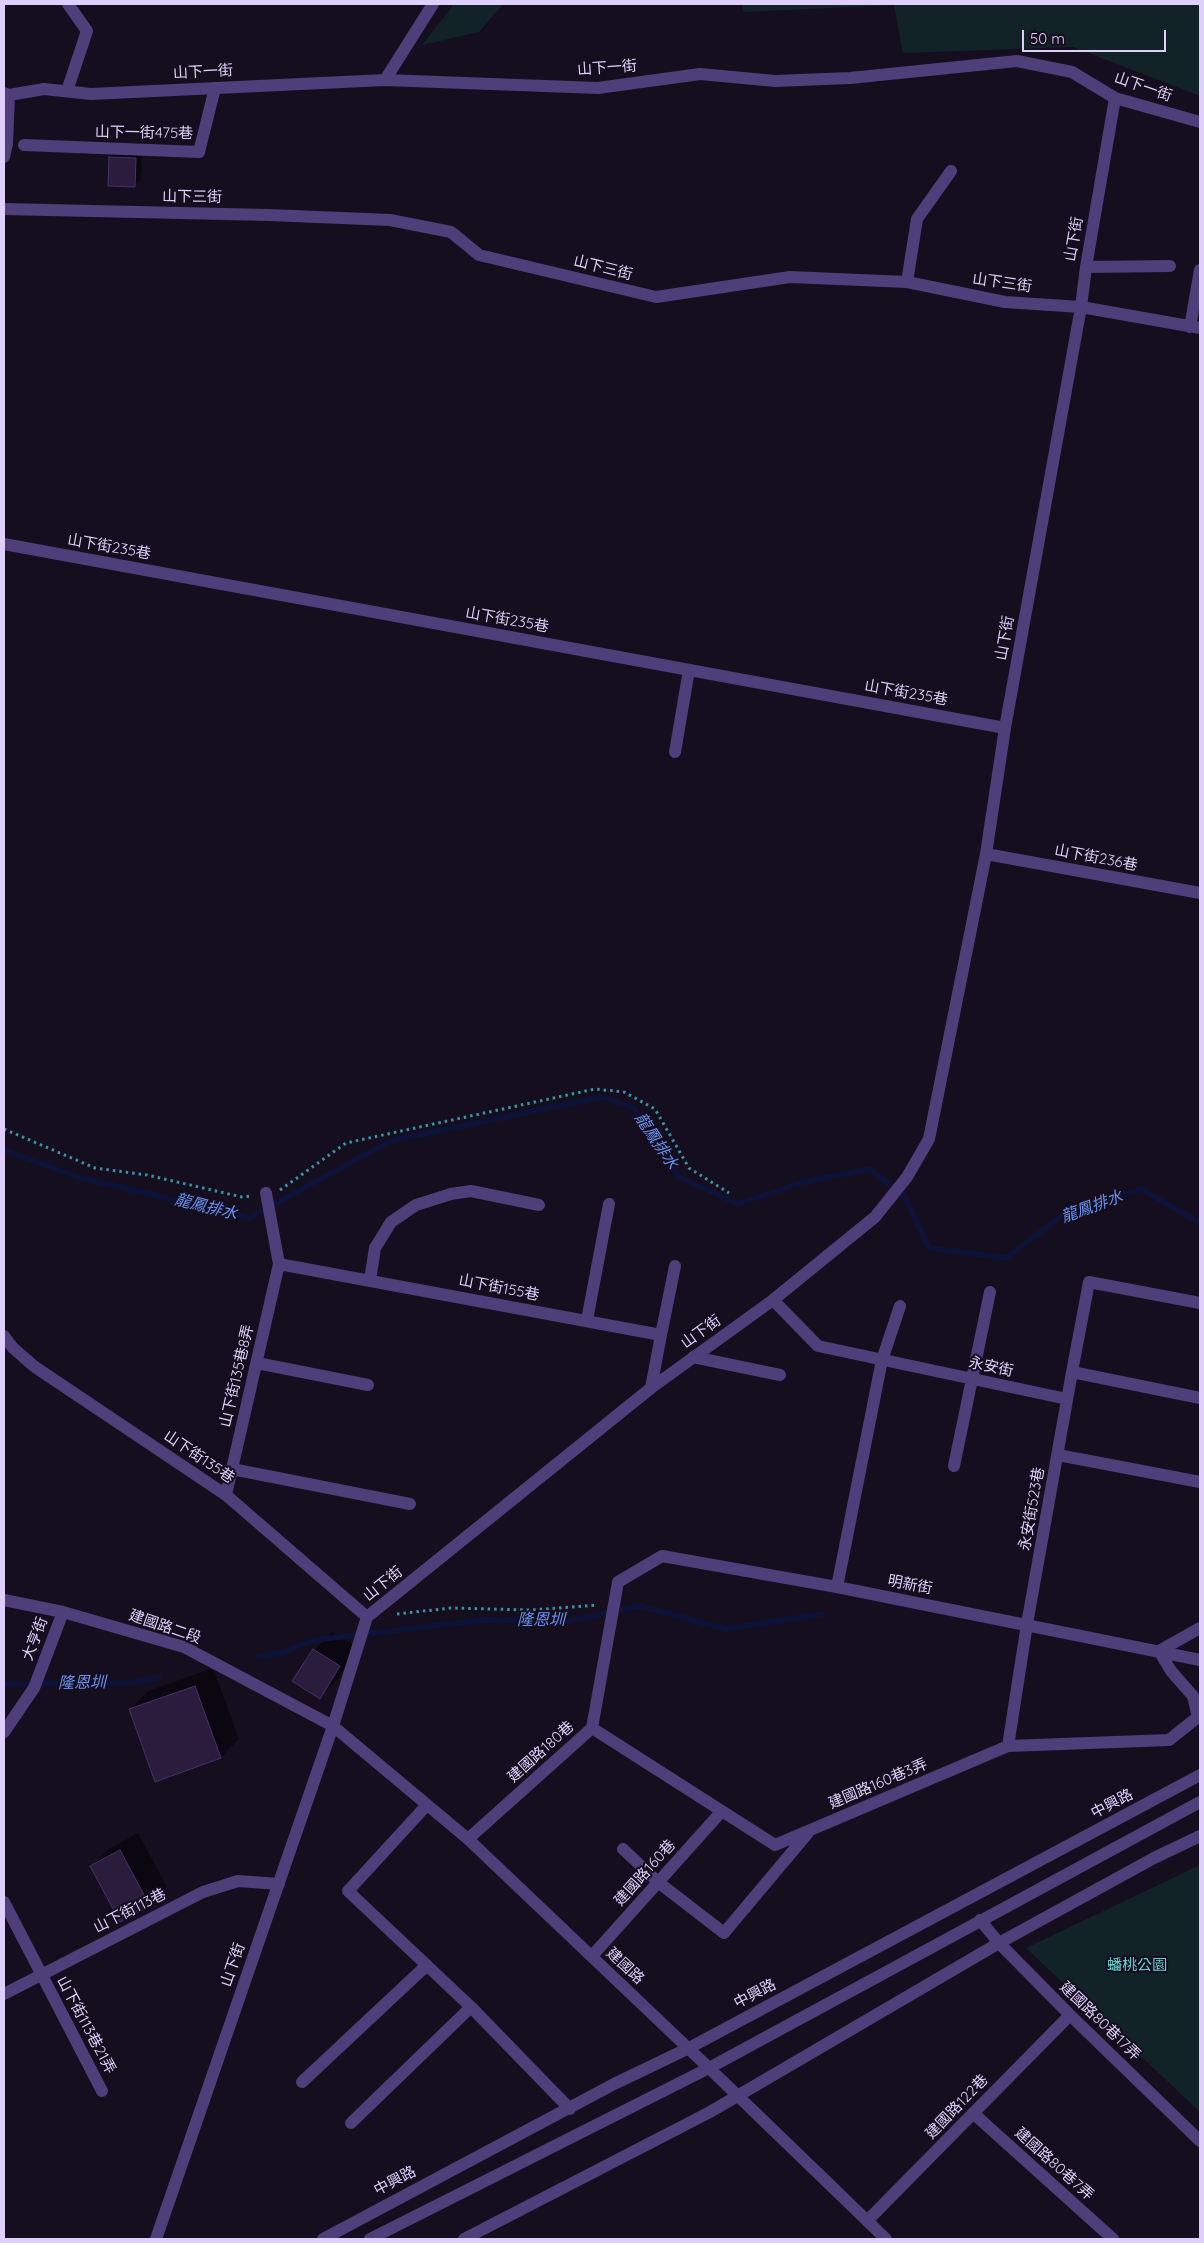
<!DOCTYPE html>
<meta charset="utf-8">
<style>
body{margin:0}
#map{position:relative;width:1204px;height:2243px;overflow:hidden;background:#150e1e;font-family:Quicksand,sans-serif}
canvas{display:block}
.frame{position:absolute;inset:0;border:5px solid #dfd0fb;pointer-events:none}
.scale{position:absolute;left:1022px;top:30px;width:144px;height:22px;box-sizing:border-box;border:2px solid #dfd0fb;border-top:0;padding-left:6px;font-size:15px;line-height:18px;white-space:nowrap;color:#dfd0fb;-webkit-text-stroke:4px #150e1e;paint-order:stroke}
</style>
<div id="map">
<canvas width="1204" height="2243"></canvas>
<div class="frame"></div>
<div class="scale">50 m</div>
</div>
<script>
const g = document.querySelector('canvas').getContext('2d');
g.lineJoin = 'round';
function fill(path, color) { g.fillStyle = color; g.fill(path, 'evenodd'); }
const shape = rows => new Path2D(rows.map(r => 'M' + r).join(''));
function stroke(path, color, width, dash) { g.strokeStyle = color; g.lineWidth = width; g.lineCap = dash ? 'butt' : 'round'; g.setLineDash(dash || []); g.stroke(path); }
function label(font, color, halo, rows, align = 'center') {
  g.font = font + ' Quicksand,"Noto Sans TC",sans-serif'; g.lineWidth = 4; g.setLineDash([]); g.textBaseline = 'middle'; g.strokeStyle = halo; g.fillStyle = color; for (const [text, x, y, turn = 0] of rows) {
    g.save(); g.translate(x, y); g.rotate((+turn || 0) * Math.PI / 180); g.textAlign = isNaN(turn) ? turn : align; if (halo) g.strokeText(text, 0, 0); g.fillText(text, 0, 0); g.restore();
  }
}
fill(shape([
 [454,4,503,4,479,32,422,45],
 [741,4,1200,4,1200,96,1073,47,903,53,894,5,744,12],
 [1200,1865,1200,2112,1026,1948]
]), '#122328');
fill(shape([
 [116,151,142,152,141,179,135,185,110,157],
 [332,1632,358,1647,338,1679,320,1697,314,1650],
 [213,1668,239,1739,221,1757,130,1710,148,1691],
 [138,1833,167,1887,149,1905,91,1867,109,1849]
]), '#0007');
stroke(shape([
 [4,1150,78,1177,249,1218,390,1141,602,1097,634,1108,679,1177,738,1204,804,1182,869,1169,904,1195,929,1248,1006,1258,1064,1214,1141,1189,1200,1223],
 [259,1657,284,1652,314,1640,484,1620,568,1621,640,1606,726,1629,822,1614],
 [4,1684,129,1683,159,1677]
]), '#0d1338', 5.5);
const building = shape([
 [109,157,136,158,135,187,108,186,109,157],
 [313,1649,340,1666,320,1699,292,1681,313,1649],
 [195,1686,221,1758,155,1782,129,1709,195,1686],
 [120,1850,150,1906,120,1922,90,1866,120,1850]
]);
fill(building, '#2b1c3d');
stroke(building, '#483067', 1);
stroke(shape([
 [4,1129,95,1168,147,1175,242,1197,252,1196],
 [280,1190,346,1143,595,1089,624,1092,655,1109,689,1168,729,1193],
 [397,1614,451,1608,531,1610,598,1605]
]), '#3992a6', 3, [2.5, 4]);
stroke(shape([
 [385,80,433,4],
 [67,91,87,31,68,4],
 [4,93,9,95,44,89,91,94,385,80,598,88,700,74,775,81,850,78,1017,61,1072,72,1115,98,1200,122],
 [24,145,199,152,215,88],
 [4,157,7,144,9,95],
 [4,209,269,215,390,220,451,232,479,255,656,297,790,277,907,282,1005,302,1081,307,1200,328],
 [1086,267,1170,266],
 [907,282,917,219,951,171],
 [1190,327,1200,270],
 [4,544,1005,728],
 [675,752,689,670],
 [986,854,1200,893],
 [279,1264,661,1335,651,1388],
 [370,1280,375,1248,391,1222,416,1205,451,1194,471,1191,539,1205],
 [773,1300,818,1346,1067,1399],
 [587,1320,609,1204],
 [661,1335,675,1266],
 [4,1336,13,1348,35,1367,226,1495,367,1617],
 [693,1357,780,1375],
 [257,1363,368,1385],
 [1072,1372,1089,1282,1200,1303],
 [1058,1455,1200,1482],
 [954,1466,990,1292],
 [232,1469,410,1504],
 [226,1495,279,1264,266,1193],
 [837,1587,882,1360,900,1306],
 [4,1600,63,1612,184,1647,333,1726,468,1839,709,2068,886,2239],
 [1198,1717,1193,1696,1171,1671,1159,1651,1200,1628],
 [592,1728,775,1845,1008,1746,1169,1740,1198,1717,1200,1719],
 [4,1732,34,1688,63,1612],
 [1008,1746,1027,1624,1072,1372,1200,1398],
 [426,1806,348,1891,471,2007,570,2109],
 [468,1839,592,1728,618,1582,662,1556,837,1587,1200,1660],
 [623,1849,658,1882,724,1933,808,1833],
 [4,1902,102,2091],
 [980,1920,999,1943,1070,2015,1200,2141],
 [592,1956,722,1811],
 [4,1994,203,1892,238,1881,279,1884],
 [302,2082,427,1965],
 [973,2113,1113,2239],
 [351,2123,471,2007],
 [867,2221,1070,2015],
 [156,2239,333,1726,367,1617,651,1388,773,1300,875,1217,907,1177,929,1139,986,854,1005,728,1081,307,1086,267,1115,98],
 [323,2239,614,2084,689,2048,1200,1775],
 [370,2239,709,2068,1200,1802],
 [464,2239,710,2112,999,1943,1154,1858,1200,1836]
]), '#4e3e79', 12);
label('15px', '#dfd0fb', '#150e1e', [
 ["山下一街",607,68,-4],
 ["山下一街",203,72,-3],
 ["山下一街",1143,87,19],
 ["山下一街475巷",144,133,1],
 ["山下三街",192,197,1],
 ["山下街",1074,239,-80],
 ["山下三街",603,268,14],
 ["山下三街",1002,283,8],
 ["山下街235巷",109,547,10],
 ["山下街235巷",507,620,10],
 ["山下街",1005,638,-80],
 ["山下街235巷",906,693,10],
 ["山下街236巷",1096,858,11],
 ["山下街155巷",499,1288,11],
 ["山下街",701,1332,-36],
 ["永安街",991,1367,12],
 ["山下街135巷8弄",237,1376,-77],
 ["山下街135巷",199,1457,34],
 ["永安街523巷",1032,1509,-80],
 ["山下街",383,1584,-39],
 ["明新街",910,1585,11],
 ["建國路二段",165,1627,19],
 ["大亨街",35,1639,-69],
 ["建國路180巷",541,1752,-42],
 ["建國路160巷3弄",878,1784,-23],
 ["中興路",1112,1804,-28],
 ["建國路160巷",645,1873,-48],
 ["山下街113巷",130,1911,-27],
 ["山下街",233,1965,-71],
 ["建國路",625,1966,43],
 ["中興路",755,1994,-28],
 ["建國路80巷17弄",1100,2021,44],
 ["山下街113巷21弄",86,2025,62],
 ["建國路122巷",957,2107,-46],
 ["建國路80巷7弄",1054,2164,42],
 ["中興路",395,2181,-28]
]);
label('15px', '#63d3d2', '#150e1e', [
 ["蟠桃公園",1137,1965]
]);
label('italic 16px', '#6890f1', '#150e1e', [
 ["龍鳳排水",656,1141,56],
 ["龍鳳排水",206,1207,14],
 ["龍鳳排水",1092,1207,-20],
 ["隆恩圳",541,1620],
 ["隆恩圳",82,1683,-1]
]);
</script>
